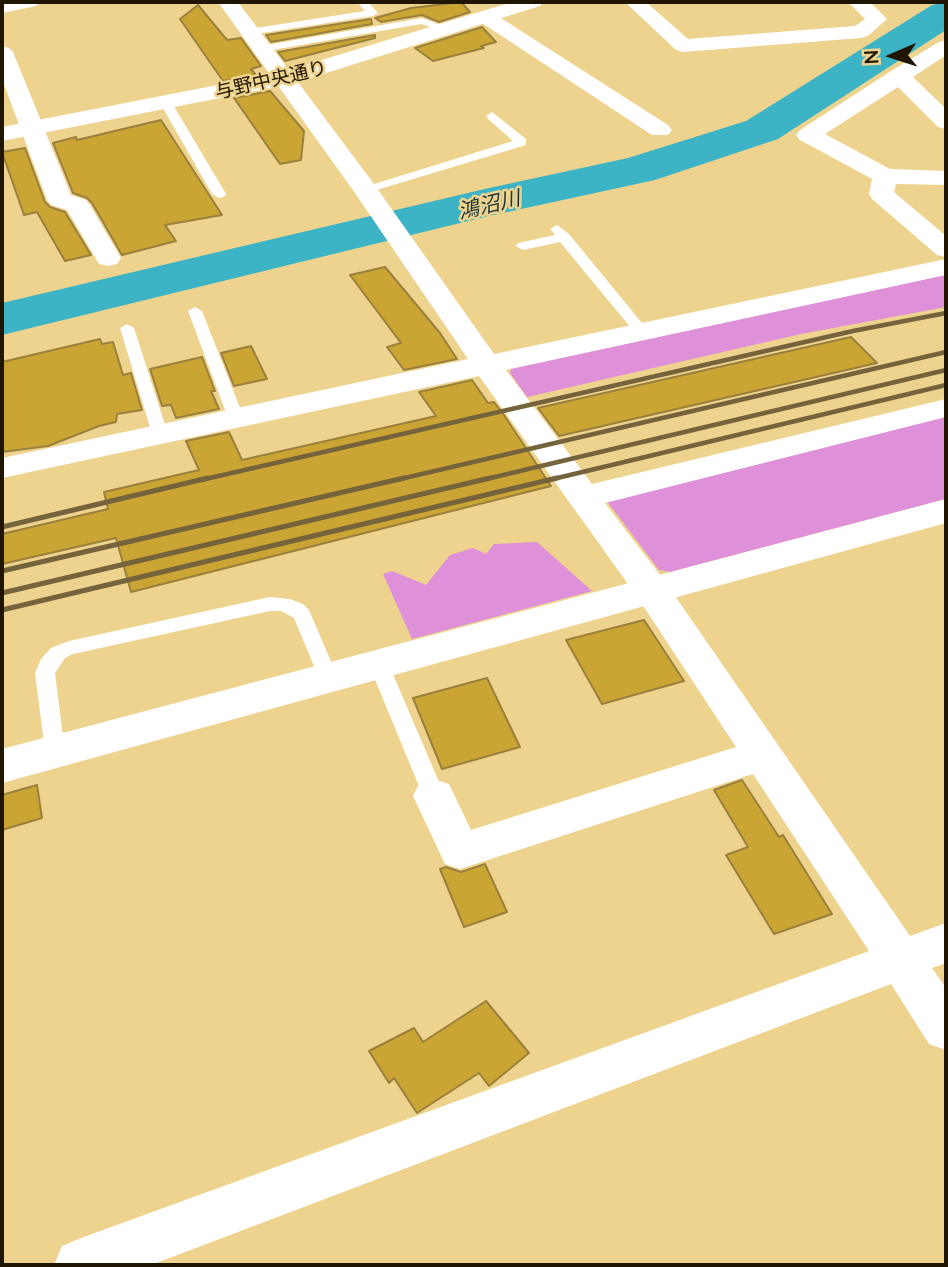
<!DOCTYPE html>
<meta charset="utf-8">
<style>
body{margin:0}
#map{position:relative;width:948px;height:1267px;overflow:hidden;background:#eed38f;font-family:Lato,sans-serif}
canvas{display:block}
.frame{position:absolute;inset:0;border:4px solid #1f1500;pointer-events:none}
.north{position:absolute;left:857px;top:21px;width:70px;height:70px;-webkit-text-stroke:5px #eed38f;paint-order:stroke;rotate:267deg;font-size:19px;font-weight:700;line-height:28px;text-align:center;color:#1f1500}
.north::after{content:'';display:block;margin:auto;width:24px;height:32px;background:#1f1500;clip-path:polygon(50% 0,100% 100%,50% 72%,0 100%)}
</style>
<div id="map">
<canvas width="948" height="1267"></canvas>
<div class="frame"></div>
<div class="north">N</div>
</div>
<script>
const g = document.querySelector('canvas').getContext('2d');
g.lineJoin = 'round';
function fill(path, color) { g.fillStyle = color; g.fill(path, 'evenodd'); }
const shape = rows => new Path2D(rows.map(r => 'M' + r).join(''));
function stroke(path, color, width, dash) { g.strokeStyle = color; g.lineWidth = width; g.lineCap = dash ? 'butt' : 'round'; g.setLineDash(dash || []); g.stroke(path); }
function label(font, color, halo, rows, align = 'center') {
  g.font = font + ' Lato,"Noto Sans JP",sans-serif'; g.lineWidth = 5; g.setLineDash([]); g.textBaseline = 'middle'; g.strokeStyle = halo; g.fillStyle = color; for (const [text, x, y, turn = 0] of rows) {
    g.save(); g.translate(x, y); g.rotate((+turn || 0) * Math.PI / 180); g.textAlign = isNaN(turn) ? turn : align; if (halo) g.strokeText(text, 0, 0); g.fillText(text, 0, 0); g.restore();
  }
}
fill(shape([
 [946,273,946,307,801,334,527,397,510,373,512,366],
 [946,416,946,499,670,572,659,570,606,500],
 [537,542,592,591,412,639,383,574,392,571,426,585,450,555,473,548,486,554,494,544]
]), '#de90d9');
fill(shape([
 [946,2,946,30,778,139,655,180,489,216,2,335,2,303,489,188,628,158,746,121,932,5,946,2]
]), '#3cb4c6');
const building = shape([
 [461,2,470,12,439,22,422,15,381,22,375,18,411,8,461,2],
 [198,5,227,40,241,38,261,66,251,69,256,75,223,81,180,19,198,5],
 [371,19,372,24,271,42,266,35,371,19],
 [482,27,496,42,481,46,484,48,433,61,415,48,482,27],
 [375,35,375,38,285,61,278,52,375,35],
 [270,91,304,131,301,160,280,164,234,98,270,91],
 [161,120,222,215,165,225,176,241,122,255,92,203,87,198,73,193,53,143,76,137,77,140,161,120],
 [25,148,45,202,50,207,65,212,91,255,65,261,37,212,24,215,2,152,25,148],
 [385,267,440,333,457,359,404,370,387,347,401,343,350,275,385,267],
 [851,337,877,363,559,436,538,408,851,337],
 [100,339,102,344,113,342,123,375,131,373,142,410,117,414,116,422,99,426,48,446,2,452,2,362,100,339],
 [251,346,267,379,234,386,221,353,251,346],
 [202,357,215,391,211,391,219,409,176,418,171,405,162,406,150,369,202,357],
 [472,380,488,403,494,402,504,415,551,486,131,592,116,538,2,564,2,534,108,509,104,492,199,470,186,441,229,432,242,460,436,416,419,392,472,380],
 [644,620,684,681,602,704,566,640,644,620],
 [487,678,520,747,442,769,413,698,487,678],
 [742,780,779,837,783,835,832,914,774,934,726,855,748,847,714,790,742,780],
 [37,785,42,818,2,830,2,795,37,785],
 [485,864,507,912,464,927,440,869,446,867,461,872,485,864],
 [486,1001,529,1053,489,1086,479,1073,417,1113,394,1078,389,1083,369,1051,414,1028,423,1042,486,1001]
]);
fill(building, '#cba534');
stroke(building, '#99803d', 2);
fill(shape([
 [357,2,368,2,378,13,373,16,249,35,244,32,249,29,365,11,357,2],
 [422,18,451,29,446,32,421,24,261,52,255,49,261,46,422,18],
 [166,99,172,103,226,194,224,197,219,198,212,194,160,103,166,99],
 [492,112,526,139,526,145,370,192,365,193,358,189,513,141,488,119,486,116,492,112],
 [557,225,569,234,646,328,649,331,646,334,636,334,560,242,523,250,516,246,518,243,555,235,550,229,557,225],
 [195,307,202,311,244,418,242,422,230,422,228,418,188,311,195,307],
 [127,324,134,328,168,434,166,438,160,439,152,434,120,328,127,324],
 [270,597,290,599,303,604,309,610,338,678,335,683,328,686,321,683,294,618,281,611,270,611,73,654,65,658,55,673,65,752,62,758,55,760,48,758,45,752,35,673,41,659,51,648,69,641,270,597],
 [379,658,386,660,389,665,445,796,442,802,434,805,426,802,423,796,369,665,372,660,379,658]
]), '#fff');
fill(shape([
 [2,2,39,2,36,6,2,13,2,2],
 [218,2,238,2,374,184,494,354,946,259,946,275,506,370,592,484,946,399,946,417,605,503,664,580,910,936,946,923,946,963,932,968,946,988,946,1050,929,1044,891,984,151,1265,54,1265,62,1246,81,1238,869,951,753,774,460,869,445,864,413,796,419,784,434,779,449,784,471,830,736,747,638,598,479,376,2,478,2,458,468,359,355,193,218,2],
 [625,2,646,2,688,39,855,26,865,19,848,2,870,2,887,19,868,36,861,38,683,52,676,50,625,2],
 [486,11,493,13,668,125,672,130,668,135,652,135,479,21,476,17,479,13,486,11],
 [946,40,946,55,913,77,946,109,946,129,938,127,898,87,825,134,890,169,946,171,946,185,896,184,894,192,946,236,946,257,937,255,872,199,869,194,872,179,800,140,796,135,800,130,891,71,939,42,946,40],
 [2,46,9,48,13,52,71,195,86,200,90,205,121,258,117,264,108,266,99,264,67,210,51,205,47,200,2,79,2,46]
]), '#fff');
fill(shape([
 [512,2,543,2,540,6,291,84,2,141,2,127,279,73,512,2],
 [946,499,946,523,2,783,2,749,946,499]
]), '#fff');
stroke(shape([
 [201,480,853,331,946,313],
 [396,480,946,352],
 [482,480,946,370],
 [549,480,946,385]
]), '#74633b', 4.5);
stroke(shape([
 [2,527,208,478],
 [2,571,404,478],
 [2,593,490,478],
 [2,610,557,478]
]), '#74633b', 5);
label('19px', '#1f1500', '#eed38f', [
 ["与野中央通り",271,80,-13]
]);
label('italic 21px', '#1b353a', '#eed38f', [
 ["鴻沼川",489,205,-13]
]);
</script>
